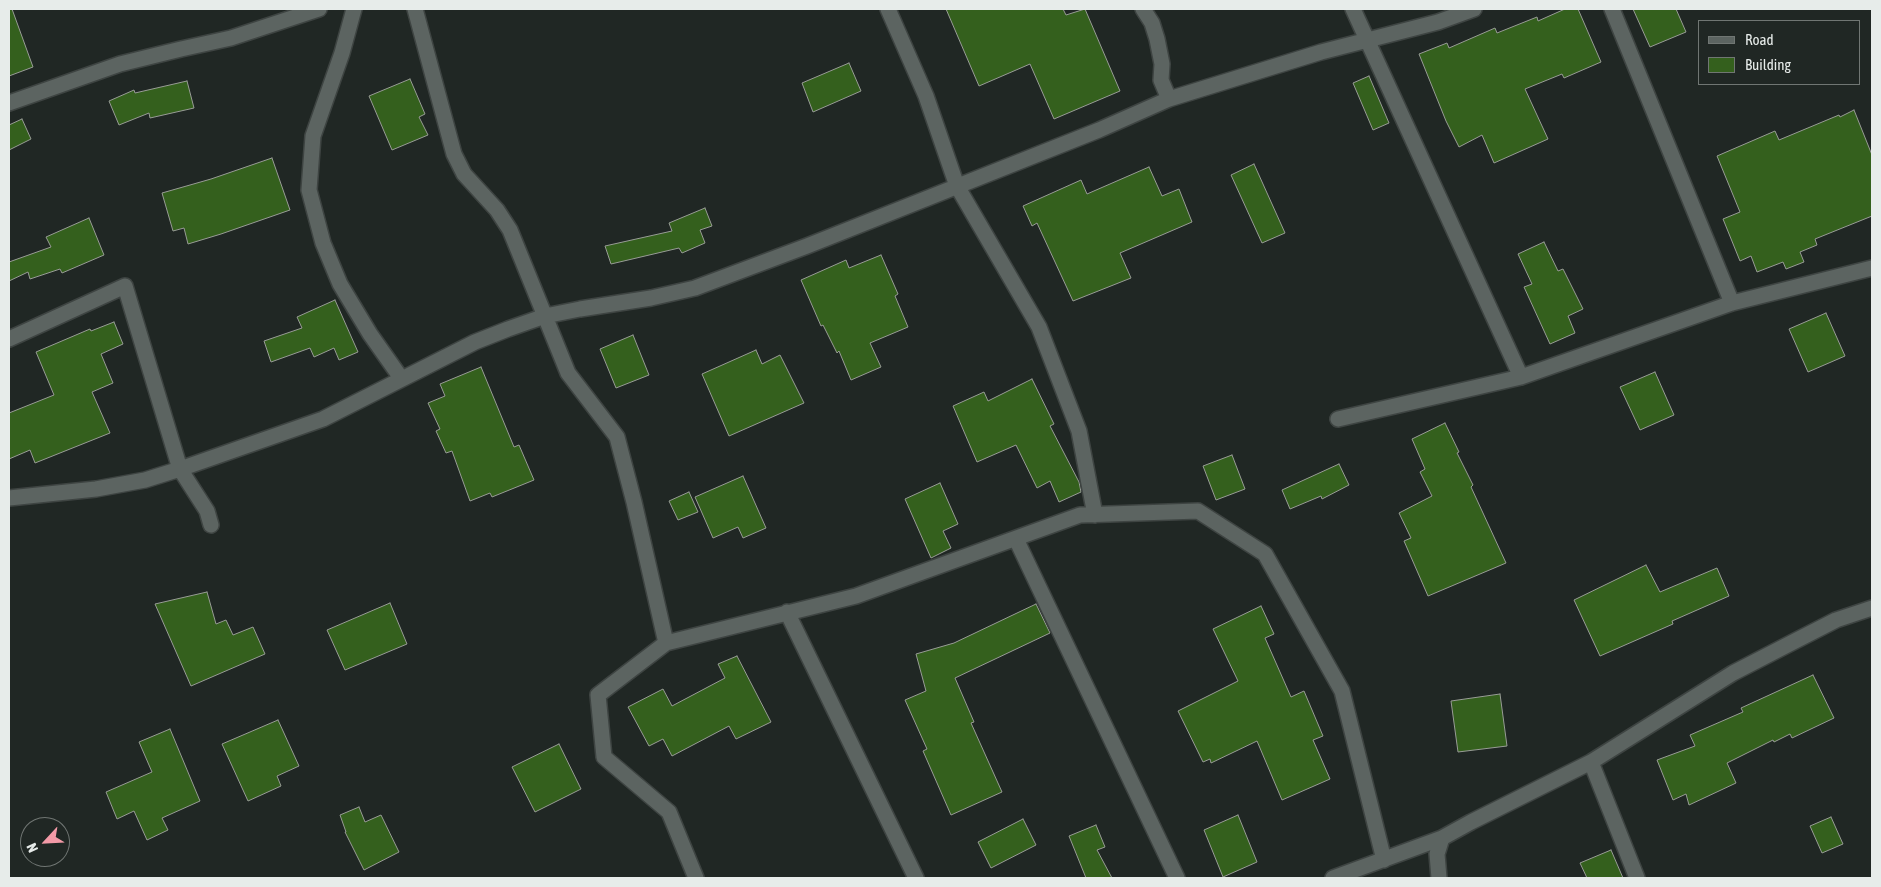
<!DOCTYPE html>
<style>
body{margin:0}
#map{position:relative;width:1881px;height:887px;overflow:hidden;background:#202724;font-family:"Asap Condensed",sans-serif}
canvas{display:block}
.frame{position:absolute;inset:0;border:10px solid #e7ecea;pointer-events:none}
.legend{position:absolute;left:1698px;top:20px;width:162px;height:65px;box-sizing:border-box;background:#202724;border:1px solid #707673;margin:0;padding:6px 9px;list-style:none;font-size:15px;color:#e7ecea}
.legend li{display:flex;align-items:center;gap:10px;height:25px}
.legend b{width:25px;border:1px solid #707673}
.north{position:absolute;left:20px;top:817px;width:50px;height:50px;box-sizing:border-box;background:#202724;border:1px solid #707673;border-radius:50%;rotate:245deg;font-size:14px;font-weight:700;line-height:20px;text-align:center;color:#e7ecea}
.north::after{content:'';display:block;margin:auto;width:18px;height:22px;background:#f39aa7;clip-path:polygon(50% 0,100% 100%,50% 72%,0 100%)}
</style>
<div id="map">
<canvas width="1881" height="887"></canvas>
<div class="frame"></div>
<ul class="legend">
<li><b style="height:6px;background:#5c6461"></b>Road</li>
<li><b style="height:14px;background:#34601d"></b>Building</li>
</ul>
<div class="north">N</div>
</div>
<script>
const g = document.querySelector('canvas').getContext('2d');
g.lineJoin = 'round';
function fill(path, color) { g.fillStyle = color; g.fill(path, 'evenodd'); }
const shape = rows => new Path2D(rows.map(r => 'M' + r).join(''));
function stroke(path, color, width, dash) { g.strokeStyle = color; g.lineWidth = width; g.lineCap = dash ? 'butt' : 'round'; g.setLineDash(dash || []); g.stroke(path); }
const building = shape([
 [9,9,12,9,33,67,9,76,9,9],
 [946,9,1063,9,1066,15,1085,9,1120,91,1054,119,1030,64,979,86,946,9],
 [1565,9,1578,9,1601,62,1564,78,1562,74,1525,89,1548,139,1494,163,1482,135,1459,147,1446,121,1419,54,1447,43,1449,48,1495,28,1497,33,1537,17,1538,21,1565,9],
 [1633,9,1676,9,1686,32,1650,47,1633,9],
 [849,63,861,91,813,112,802,83,849,63],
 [1369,76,1389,123,1373,130,1353,83,1369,76],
 [410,79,425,114,419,117,428,135,392,150,369,96,410,79],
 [187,81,194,108,150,118,149,113,119,125,109,101,134,90,135,93,187,81],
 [1854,110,1872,155,1872,216,1815,239,1817,245,1800,252,1804,262,1786,269,1783,262,1757,272,1751,256,1740,261,1723,219,1740,212,1717,156,1775,131,1779,140,1839,115,1840,117,1854,110],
 [22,119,31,139,9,150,9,125,22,119],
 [272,158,290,210,221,234,188,244,184,228,173,231,162,193,211,179,272,158],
 [1254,164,1285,233,1262,243,1231,175,1254,164],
 [1149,167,1162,196,1179,189,1192,222,1120,253,1131,278,1073,301,1037,223,1032,226,1023,206,1081,180,1087,194,1149,167],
 [705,208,712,226,700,230,705,243,682,253,679,248,611,264,605,246,672,231,669,223,705,208],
 [89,218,104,255,62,273,60,269,30,279,28,272,9,281,9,262,51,247,46,237,89,218],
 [1544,242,1558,271,1563,269,1583,309,1568,316,1575,333,1550,344,1524,287,1532,284,1518,254,1544,242],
 [881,255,898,294,895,296,908,327,870,343,881,367,851,380,839,351,837,353,823,325,821,326,801,280,846,260,849,268,881,255],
 [335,300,358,352,339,360,334,348,314,357,310,348,271,362,264,341,302,328,297,317,335,300],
 [1826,313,1845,356,1808,372,1789,329,1826,313],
 [114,322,123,344,101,354,113,383,92,392,110,433,35,463,30,450,9,459,9,413,54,395,36,352,90,329,91,331,114,322],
 [633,335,649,375,616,388,600,349,633,335],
 [756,350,762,364,780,355,804,403,729,436,702,374,756,350],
 [481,367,514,447,519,445,534,480,492,497,490,493,470,501,452,451,446,453,436,431,440,429,428,403,445,396,440,384,481,367],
 [1655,372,1674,415,1640,430,1620,387,1655,372],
 [1032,379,1054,424,1050,426,1079,482,1081,492,1059,502,1050,481,1037,488,1016,445,977,462,953,406,984,392,988,401,1032,379],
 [1445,423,1459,452,1457,453,1473,485,1471,487,1506,563,1428,596,1404,541,1411,538,1399,513,1432,496,1420,472,1425,469,1412,439,1445,423],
 [1232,455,1245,489,1216,500,1203,466,1232,455],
 [1339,464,1349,485,1322,499,1321,496,1290,509,1282,490,1339,464],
 [743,476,766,528,743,538,738,527,713,538,695,497,743,476],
 [940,483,958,524,943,531,951,548,931,558,905,499,940,483],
 [689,492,698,512,678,520,669,501,689,492],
 [1646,565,1660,592,1717,568,1729,596,1672,621,1673,624,1600,656,1574,600,1646,565],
 [207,592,216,624,226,620,233,635,253,627,265,654,191,686,155,604,207,592],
 [390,603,407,644,345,670,327,630,390,603],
 [1036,604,1050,633,955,678,974,722,971,723,1002,792,951,815,923,751,927,749,905,700,926,691,916,654,954,643,1036,604],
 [1261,606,1274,634,1265,638,1291,697,1304,691,1323,736,1313,740,1330,779,1282,800,1257,741,1211,763,1210,759,1203,762,1178,711,1238,681,1213,629,1261,606],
 [737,656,771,722,736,739,729,726,672,756,663,739,649,746,628,707,663,689,672,706,725,678,718,664,737,656],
 [1813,675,1834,718,1792,738,1790,734,1774,742,1773,740,1727,763,1736,783,1689,805,1686,794,1673,800,1657,760,1695,746,1690,735,1743,712,1741,708,1813,675],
 [1500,694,1507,746,1458,752,1451,701,1500,694],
 [278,720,299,766,277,776,281,786,248,801,222,744,278,720],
 [170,729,200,801,162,818,168,830,147,840,134,811,117,819,106,792,152,772,139,742,170,729],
 [559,744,581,789,535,812,512,767,559,744],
 [359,807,365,822,381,815,399,852,364,870,345,832,346,832,340,815,359,807],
 [1238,815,1257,862,1223,877,1204,830,1238,815],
 [1831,817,1843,844,1822,853,1810,826,1831,817],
 [1023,819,1036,845,991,868,978,842,1023,819],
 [1096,825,1105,847,1097,850,1112,878,1086,878,1069,836,1096,825],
 [1611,850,1623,878,1587,878,1580,863,1611,850]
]);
fill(building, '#34601d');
stroke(building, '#989c96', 1);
const street = shape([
 [354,9,342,53,313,136,309,190,323,243,340,284,370,334,401,378],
 [415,9,454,154,464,174,497,210,510,230,568,373,617,437,634,502,666,643],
 [888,9,926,96,957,186,1039,327,1079,431,1095,515],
 [1143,9,1152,23,1157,39,1162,64,1161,80,1169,99],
 [1353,9,1521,377],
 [1612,9,1732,303],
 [9,103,120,64,181,49,231,38,319,9],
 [9,339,125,286,180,469,207,511,211,525],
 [1338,419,1521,377,1732,303,1872,268],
 [9,498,96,489,145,480,180,469,323,419,475,342,508,329,545,316,580,309,651,298,695,288,807,246,1099,130,1169,99,1321,52,1438,22,1474,9],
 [1016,539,1177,878],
 [787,612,916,878],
 [1591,762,1637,878],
 [696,878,669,812,604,757,598,695,666,643,856,596,1080,515,1198,511,1265,554,1342,691,1384,860],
 [1333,878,1442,838],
 [1439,878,1437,854,1442,838,1471,822,1591,762,1733,673,1795,641,1836,620,1872,608]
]);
stroke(street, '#3e4442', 18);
stroke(street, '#5c6461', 15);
</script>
